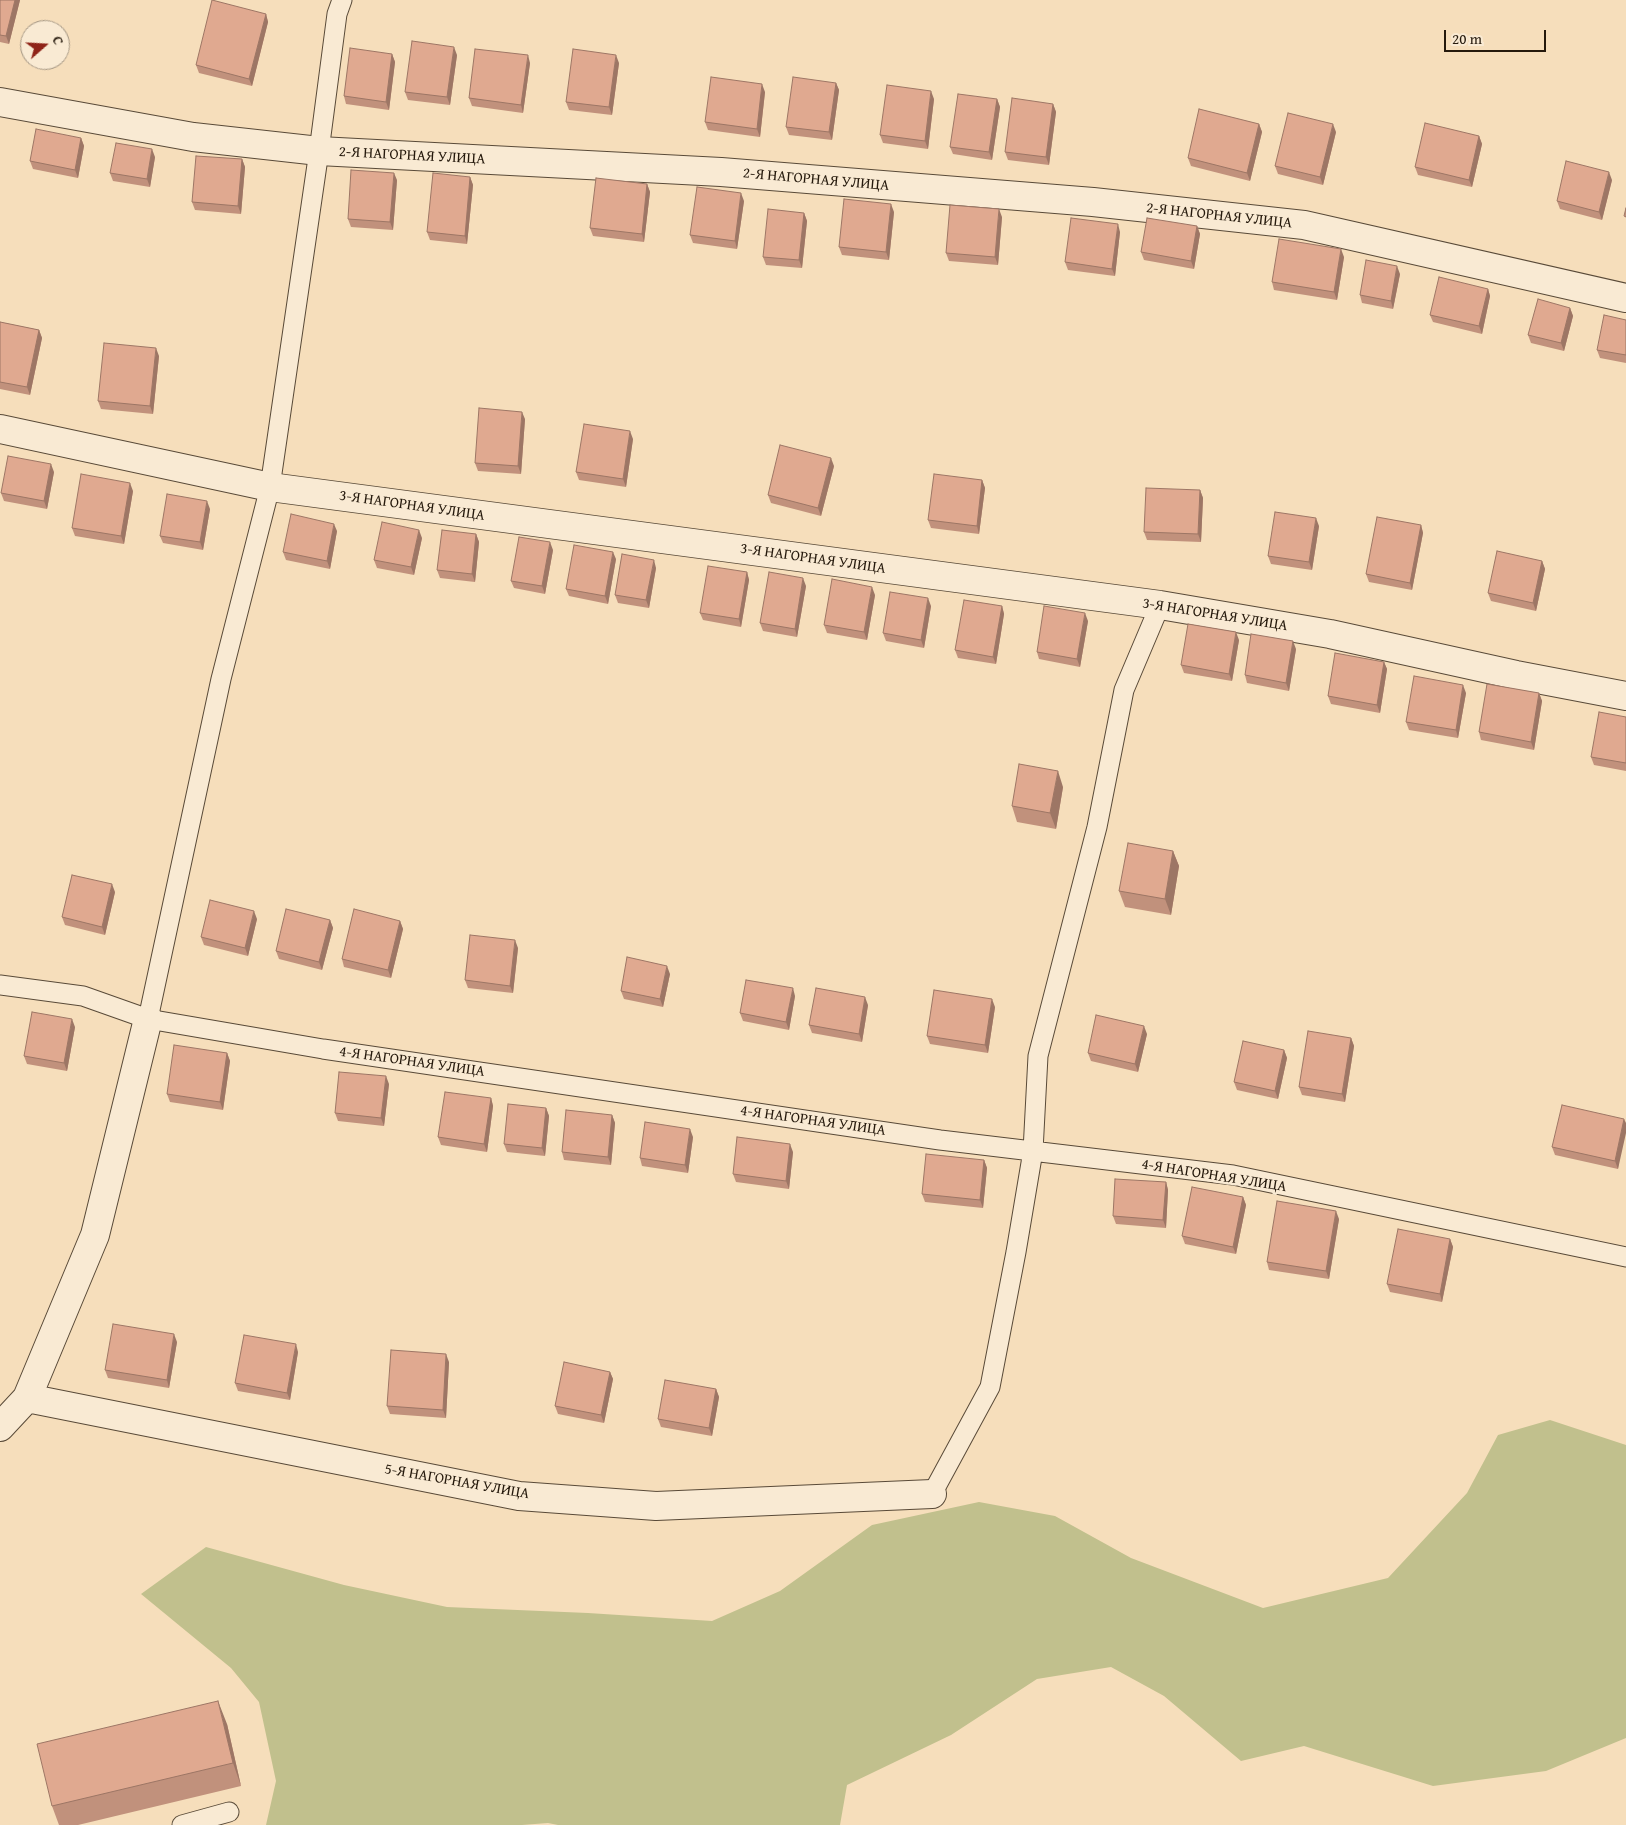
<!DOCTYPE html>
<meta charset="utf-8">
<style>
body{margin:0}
#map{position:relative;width:1626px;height:1825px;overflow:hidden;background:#f6debb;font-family:"Gentium Book Plus",serif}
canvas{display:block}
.north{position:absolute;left:20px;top:20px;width:50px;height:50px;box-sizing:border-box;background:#f9ead3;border:1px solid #a49683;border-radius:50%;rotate:71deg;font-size:14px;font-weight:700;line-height:20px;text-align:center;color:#25190c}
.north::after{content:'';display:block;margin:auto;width:18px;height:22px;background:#8f2418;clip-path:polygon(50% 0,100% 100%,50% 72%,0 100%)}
.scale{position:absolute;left:1444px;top:30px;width:102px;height:22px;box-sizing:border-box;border:2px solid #25190c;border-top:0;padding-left:6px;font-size:15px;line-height:18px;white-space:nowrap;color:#25190c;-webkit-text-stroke:4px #f9ead3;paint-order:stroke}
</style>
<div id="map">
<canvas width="1626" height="1825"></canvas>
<div class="north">С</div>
<div class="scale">20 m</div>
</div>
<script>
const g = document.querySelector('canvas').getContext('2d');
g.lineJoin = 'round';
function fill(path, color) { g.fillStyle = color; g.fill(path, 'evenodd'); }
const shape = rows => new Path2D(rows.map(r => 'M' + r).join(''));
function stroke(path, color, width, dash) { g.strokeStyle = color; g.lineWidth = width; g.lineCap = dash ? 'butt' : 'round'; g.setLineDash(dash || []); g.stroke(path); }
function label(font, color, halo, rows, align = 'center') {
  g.font = font + ' "Gentium Book Plus",serif'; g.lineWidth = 5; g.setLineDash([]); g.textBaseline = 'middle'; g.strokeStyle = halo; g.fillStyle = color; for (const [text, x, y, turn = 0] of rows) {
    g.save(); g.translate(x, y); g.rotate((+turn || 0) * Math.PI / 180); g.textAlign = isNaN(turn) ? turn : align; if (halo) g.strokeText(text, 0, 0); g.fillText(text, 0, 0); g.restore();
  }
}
fill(shape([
 [1550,1420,1626,1445,1626,1738,1546,1771,1433,1786,1304,1746,1241,1761,1164,1696,1111,1667,1037,1679,951,1735,847,1785,840,1825,558,1825,548,1823,522,1825,266,1825,276,1781,259,1702,231,1668,141,1594,206,1547,344,1585,447,1607,588,1613,712,1621,780,1591,872,1525,979,1502,1055,1516,1131,1558,1263,1608,1388,1578,1467,1493,1498,1435]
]), '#c1c08d');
const service = shape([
 [0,985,83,996,148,1019,323,1049,940,1140,1233,1175,1626,1257],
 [148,1019,221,679,270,487,319,151,337,14,342,0],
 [932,1494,990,1387,1016,1252,1033,1151,1038,1056,1097,827,1124,690,1160,605],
 [182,1825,229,1812]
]);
const minor = shape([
 [0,102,193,137,319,151,721,172,1093,202,1304,225,1626,298],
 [0,429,270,487,1160,605,1330,634,1516,675,1626,696],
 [27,1398,95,1235,148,1019],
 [0,1427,27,1398,519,1496,656,1506,932,1494]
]);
stroke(service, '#594a38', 21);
stroke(minor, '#594a38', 30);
stroke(service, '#f9ead3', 19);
stroke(minor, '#f9ead3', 28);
fill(shape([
 [0,0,20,0,9,44,0,42],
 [266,14,268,22,252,86,199,73,196,65],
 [392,54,395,62,389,110,346,104,344,96],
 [457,55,450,105,408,100,405,92],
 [530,63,523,113,472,106,469,98],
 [619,63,612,115,569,110,566,102],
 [836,83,839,90,832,140,789,135,786,127],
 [765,92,760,137,708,130,705,122],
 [934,99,928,149,883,143,880,135],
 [997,99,1000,107,992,160,953,154,950,147],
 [1053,104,1056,112,1049,165,1008,160,1005,152],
 [1259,124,1262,132,1250,181,1191,166,1188,158],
 [1336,132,1323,185,1278,174,1275,166],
 [1479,136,1482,144,1472,187,1418,175,1415,167],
 [81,138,84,146,78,178,33,169,30,161],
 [155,157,150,187,113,181,110,173],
 [242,159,245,167,241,214,195,210,192,202],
 [470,177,473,185,467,244,430,240,427,232],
 [397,180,393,230,351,227,348,219],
 [1612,180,1602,220,1560,209,1557,201],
 [647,184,650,192,644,242,593,236,590,228],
 [744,201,737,249,693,243,690,235],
 [894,212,889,260,842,255,839,247],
 [804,213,807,221,802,268,766,265,763,257],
 [1002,217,998,265,949,261,946,253],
 [1197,226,1200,234,1194,269,1144,260,1141,252],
 [1120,232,1115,276,1068,270,1065,262],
 [1344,257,1337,300,1274,290,1272,282],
 [1400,274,1393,309,1362,303,1360,295],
 [1488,289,1490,296,1482,334,1433,322,1430,315],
 [1570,308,1573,316,1564,351,1531,343,1528,335],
 [1626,320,1626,363,1600,358,1597,350],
 [0,322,39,330,42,338,30,395,0,389],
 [159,356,153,414,101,409,98,401],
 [525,419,521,474,478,471,475,463],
 [633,439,626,487,579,480,576,472],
 [834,466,821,516,771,503,768,495],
 [54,472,47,509,4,501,1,493],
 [982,480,985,488,979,534,931,528,928,520],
 [1200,490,1203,498,1201,542,1147,540,1144,532],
 [133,491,124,544,75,536,72,528],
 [210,509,203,550,163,543,160,536],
 [1421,525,1423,533,1412,590,1369,582,1366,574],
 [1319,526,1312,570,1271,564,1268,556],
 [337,531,330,569,286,560,283,552],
 [476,534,479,542,475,582,440,578,437,570],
 [422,538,414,575,377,568,374,560],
 [553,550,545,594,514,588,511,581],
 [616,559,608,604,569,596,566,589],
 [1542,561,1545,569,1536,611,1491,601,1488,593],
 [656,568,649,608,618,603,615,595],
 [747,572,749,580,741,627,703,620,700,613],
 [806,586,797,637,763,631,760,623],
 [875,595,867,640,827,633,824,625],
 [931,606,924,648,886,641,883,633],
 [1002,606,1004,614,996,664,958,658,955,650],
 [1088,621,1080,667,1039,659,1037,652],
 [1239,640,1232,681,1184,673,1181,665],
 [1296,649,1289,691,1247,683,1245,675],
 [1384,662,1387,669,1380,713,1331,704,1328,696],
 [1466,693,1458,738,1409,730,1406,722],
 [1539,693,1542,701,1534,750,1481,740,1479,732],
 [1626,717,1626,771,1594,765,1591,757],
 [1063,787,1056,829,1017,822,1012,806],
 [1173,851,1179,866,1171,915,1125,907,1119,891],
 [115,892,105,935,65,925,62,917],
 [257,919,248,956,204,945,201,937],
 [330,920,333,928,322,970,279,959,276,951],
 [400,921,403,929,391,978,344,967,342,959],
 [518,948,513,993,468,988,465,980],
 [670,974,663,1007,624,999,621,991],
 [795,996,789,1030,743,1021,740,1013],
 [868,1005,862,1042,812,1033,809,1025],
 [995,1007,988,1053,930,1044,927,1036],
 [75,1027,67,1071,27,1064,24,1056],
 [1147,1034,1138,1072,1091,1061,1088,1053],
 [1351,1038,1354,1046,1345,1102,1302,1095,1299,1087],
 [1284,1050,1287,1058,1278,1099,1237,1090,1234,1082],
 [227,1053,230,1061,223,1110,170,1102,167,1094],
 [389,1084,384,1126,338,1121,335,1113],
 [491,1098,493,1106,487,1152,441,1145,438,1137],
 [546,1108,549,1116,545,1156,507,1152,504,1144],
 [612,1115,615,1123,611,1165,564,1160,562,1152],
 [1624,1119,1618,1169,1555,1155,1552,1147],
 [693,1137,688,1173,642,1166,640,1158],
 [793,1152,789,1189,736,1182,733,1174],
 [984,1160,987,1168,983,1208,925,1202,922,1194],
 [1166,1182,1168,1190,1166,1228,1116,1224,1113,1216],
 [1243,1197,1246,1205,1236,1254,1185,1244,1182,1236],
 [1339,1219,1329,1279,1269,1270,1267,1262],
 [1450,1239,1453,1247,1442,1302,1390,1292,1387,1284],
 [177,1342,169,1388,108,1378,105,1370],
 [298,1352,290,1400,238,1391,235,1383],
 [449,1362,446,1418,390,1414,387,1406],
 [610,1372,613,1379,604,1423,558,1414,555,1406],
 [716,1389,719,1397,712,1436,661,1427,658,1419],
 [227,1724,241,1786,78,1825,59,1825,52,1806]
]), '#c1917c');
fill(shape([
 [15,0,20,0,9,44,6,36],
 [266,14,268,22,252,86,249,79],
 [454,47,457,55,450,105,447,97],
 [392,54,395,62,389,110,386,102],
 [528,55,530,63,523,113,521,105],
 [616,55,619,63,612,115,609,107],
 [836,83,839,90,832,140,829,132],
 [762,84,765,92,760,137,757,129],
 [931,91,934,99,928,149,925,141],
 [997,99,1000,107,992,160,989,152],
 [1053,104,1056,112,1049,165,1046,157],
 [1259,124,1262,132,1250,181,1247,173],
 [1333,124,1336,132,1323,185,1320,177],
 [1479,136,1482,144,1472,187,1469,180],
 [81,138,84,146,78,178,75,170],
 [152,149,155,157,150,187,147,179],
 [242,159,245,167,241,214,238,206],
 [1609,172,1612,180,1602,220,1599,212],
 [394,173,397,180,393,230,390,222],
 [470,177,473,185,467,244,465,236],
 [647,184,650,192,644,242,642,234],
 [741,193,744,201,737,249,735,241],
 [891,204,894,212,889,260,886,252],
 [999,209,1002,217,998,265,995,257],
 [804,213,807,221,802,268,799,260],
 [1118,224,1120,232,1115,276,1112,269],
 [1197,226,1200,234,1194,269,1191,261],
 [1341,249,1344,257,1337,300,1334,292],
 [1397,266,1400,274,1393,309,1391,301],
 [1488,289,1490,296,1482,334,1479,326],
 [1570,308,1573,316,1564,351,1561,343],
 [39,330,42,338,30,395,27,387],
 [156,348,159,356,153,414,150,406],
 [522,412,525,419,521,474,518,466],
 [630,431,633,439,626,487,623,479],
 [831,458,834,466,821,516,818,508],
 [51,464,54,472,47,509,44,501],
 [982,480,985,488,979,534,977,526],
 [130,483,133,491,124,544,121,536],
 [1200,490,1203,498,1201,542,1198,534],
 [207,501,210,509,203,550,200,542],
 [1316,518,1319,526,1312,570,1309,562],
 [334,524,337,531,330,569,327,561],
 [1421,525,1423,533,1412,590,1410,583],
 [419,530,422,538,414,575,411,567],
 [476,534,479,542,475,582,472,574],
 [550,542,553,550,545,594,542,586],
 [613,552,616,559,608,604,605,596],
 [654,560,656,568,649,608,646,600],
 [1542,561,1545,569,1536,611,1533,603],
 [747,572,749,580,741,627,739,619],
 [803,578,806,586,797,637,795,629],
 [872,587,875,595,867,640,864,632],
 [928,598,931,606,924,648,921,640],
 [1002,606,1004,614,996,664,993,657],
 [1085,613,1088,621,1080,667,1077,659],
 [1236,632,1239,640,1232,681,1229,674],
 [1293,641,1296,649,1289,691,1286,683],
 [1384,662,1387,669,1380,713,1377,705],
 [1463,685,1466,693,1458,738,1456,730],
 [1539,693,1542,701,1534,750,1531,742],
 [1058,771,1063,787,1056,829,1050,813],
 [1173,851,1179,866,1171,915,1165,899],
 [112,884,115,892,105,935,102,927],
 [254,911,257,919,248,956,245,948],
 [330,920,333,928,322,970,319,962],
 [400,921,403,929,391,978,388,970],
 [515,940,518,948,513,993,510,986],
 [667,966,670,974,663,1007,660,999],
 [793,988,795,996,789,1030,786,1022],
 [865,997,868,1005,862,1042,859,1034],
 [992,999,995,1007,988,1053,985,1045],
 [72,1019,75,1027,67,1071,64,1063],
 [1144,1026,1147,1034,1138,1072,1135,1064],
 [1351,1038,1354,1046,1345,1102,1342,1094],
 [1284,1050,1287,1058,1278,1099,1275,1091],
 [227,1053,230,1061,223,1110,220,1102],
 [386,1076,389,1084,384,1126,381,1118],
 [491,1098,493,1106,487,1152,484,1144],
 [546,1108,549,1116,545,1156,542,1148],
 [612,1115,615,1123,611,1165,608,1157],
 [1624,1119,1626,1123,1626,1133,1618,1169,1615,1161],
 [690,1129,693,1137,688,1173,685,1165],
 [790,1144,793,1152,789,1189,786,1181],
 [984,1160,987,1168,983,1208,980,1200],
 [1166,1182,1168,1190,1166,1228,1163,1220],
 [1243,1197,1246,1205,1236,1254,1233,1247],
 [1336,1211,1339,1219,1329,1279,1326,1271],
 [1450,1239,1453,1247,1442,1302,1440,1294],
 [174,1334,177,1342,169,1388,167,1380],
 [296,1344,298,1352,290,1400,287,1393],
 [446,1354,449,1362,446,1418,443,1410],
 [610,1372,613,1379,604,1423,601,1415],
 [716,1389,719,1397,712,1436,709,1428],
 [218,1701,227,1724,241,1786,233,1763]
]), '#9d7665');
const building = shape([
 [0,0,15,0,6,36,0,35,0,0],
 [212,0,266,14,249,79,196,65,212,0],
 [412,41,454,47,447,97,405,92,412,41],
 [350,48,392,54,386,102,344,96,350,48],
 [475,49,528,55,521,105,469,98,475,49],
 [573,49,616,55,609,107,566,102,573,49],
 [711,77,762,84,757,129,705,122,711,77],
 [793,77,836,83,829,132,786,127,793,77],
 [887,85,931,91,925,141,880,135,887,85],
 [958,94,997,99,989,152,950,147,958,94],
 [1012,98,1053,104,1046,157,1005,152,1012,98],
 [1199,109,1259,124,1247,173,1188,158,1199,109],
 [1288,113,1333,124,1320,177,1275,166,1288,113],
 [1425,123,1479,136,1469,180,1415,167,1425,123],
 [36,129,81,138,75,170,30,161,36,129],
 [116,143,152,149,147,179,110,173,116,143],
 [196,156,242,159,238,206,192,202,196,156],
 [1566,161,1609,172,1599,212,1557,201,1566,161],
 [351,170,394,173,390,222,348,219,351,170],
 [433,173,470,177,465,236,427,232,433,173],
 [596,178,647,184,642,234,590,228,596,178],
 [697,187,741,193,735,241,690,235,697,187],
 [844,199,891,204,886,252,839,247,844,199],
 [950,205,999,209,995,257,946,253,950,205],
 [1626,208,1626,217,1624,216,1626,208],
 [768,209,804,213,799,260,763,257,768,209],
 [1071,218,1118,224,1112,269,1065,262,1071,218],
 [1147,218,1197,226,1191,261,1141,252,1147,218],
 [1279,239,1341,249,1334,292,1272,282,1279,239],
 [1366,260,1397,266,1391,301,1360,295,1366,260],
 [1439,277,1488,289,1479,326,1430,315,1439,277],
 [1538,299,1570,308,1561,343,1528,335,1538,299],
 [1604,315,1626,320,1626,355,1597,350,1604,315],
 [0,322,39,330,27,387,0,382,0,322],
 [104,343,156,348,150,406,98,401,104,343],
 [479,408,522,412,518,466,475,463,479,408],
 [584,424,630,431,623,479,576,472,584,424],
 [780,445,831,458,818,508,768,495,780,445],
 [8,456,51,464,44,501,1,493,8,456],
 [81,474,130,483,121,536,72,528,81,474],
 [934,474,982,480,977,526,928,520,934,474],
 [1146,488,1200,490,1198,534,1144,532,1146,488],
 [167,494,207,501,200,542,160,536,167,494],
 [1275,512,1316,518,1309,562,1268,556,1275,512],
 [291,514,334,524,327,561,283,552,291,514],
 [1377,517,1421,525,1410,583,1366,574,1377,517],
 [382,522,419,530,411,567,374,560,382,522],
 [442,530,476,534,472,574,437,570,442,530],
 [519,537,550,542,542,586,511,581,519,537],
 [574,545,613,552,605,596,566,589,574,545],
 [1497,551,1542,561,1533,603,1488,593,1497,551],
 [622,554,654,560,646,600,615,595,622,554],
 [708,566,747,572,739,619,700,613,708,566],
 [769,572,803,578,795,629,760,623,769,572],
 [832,579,872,587,864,632,824,625,832,579],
 [890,592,928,598,921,640,883,633,890,592],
 [964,600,1002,606,993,657,955,650,964,600],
 [1044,606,1085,613,1077,659,1037,652,1044,606],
 [1188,624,1236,632,1229,674,1181,665,1188,624],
 [1251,634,1293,641,1286,683,1245,675,1251,634],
 [1335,653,1384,662,1377,705,1328,696,1335,653],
 [1414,676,1463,685,1456,730,1406,722,1414,676],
 [1487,684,1539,693,1531,742,1479,732,1487,684],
 [1599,712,1626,717,1626,763,1591,757,1599,712],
 [1019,764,1058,771,1050,813,1012,806,1019,764],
 [1128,843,1173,851,1165,899,1119,891,1128,843],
 [72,875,112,884,102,927,62,917,72,875],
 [210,900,254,911,245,948,201,937,210,900],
 [286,909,330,920,319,962,276,951,286,909],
 [354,909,400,921,388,970,342,959,354,909],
 [470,935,515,940,510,986,465,980,470,935],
 [627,957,667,966,660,999,621,991,627,957],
 [746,980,793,988,786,1022,740,1013,746,980],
 [816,988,865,997,859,1034,809,1025,816,988],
 [934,990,992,999,985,1045,927,1036,934,990],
 [32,1012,72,1019,64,1063,24,1056,32,1012],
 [1096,1015,1144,1026,1135,1064,1088,1053,1096,1015],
 [1308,1031,1351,1038,1342,1094,1299,1087,1308,1031],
 [1243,1041,1284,1050,1275,1091,1234,1082,1243,1041],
 [174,1045,227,1053,220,1102,167,1094,174,1045],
 [339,1072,386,1076,381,1118,335,1113,339,1072],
 [445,1092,491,1098,484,1144,438,1137,445,1092],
 [508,1104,546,1108,542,1148,504,1144,508,1104],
 [1562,1105,1624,1119,1615,1161,1552,1147,1562,1105],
 [566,1110,612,1115,608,1157,562,1152,566,1110],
 [645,1122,690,1129,685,1165,640,1158,645,1122],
 [737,1137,790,1144,786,1181,733,1174,737,1137],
 [926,1154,984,1160,980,1200,922,1194,926,1154],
 [1115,1179,1166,1182,1163,1220,1113,1216,1115,1179],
 [1192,1187,1243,1197,1233,1247,1182,1236,1192,1187],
 [1277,1201,1336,1211,1326,1271,1267,1262,1277,1201],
 [1398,1229,1450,1239,1440,1294,1387,1284,1398,1229],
 [113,1324,174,1334,167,1380,105,1370,113,1324],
 [244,1335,296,1344,287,1393,235,1383,244,1335],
 [391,1350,446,1354,443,1410,387,1406,391,1350],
 [564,1362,610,1372,601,1415,555,1406,564,1362],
 [665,1380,716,1389,709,1428,658,1419,665,1380],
 [218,1701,233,1763,52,1806,37,1744,218,1701]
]);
fill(building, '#e0a990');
stroke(building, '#9d7665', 1);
label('15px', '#25190c', '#f9ead3', [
 ["2-Я НАГОРНАЯ УЛИЦА",412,156,3],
 ["2-Я НАГОРНАЯ УЛИЦА",816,180,5],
 ["2-Я НАГОРНАЯ УЛИЦА",1219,216,6],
 ["3-Я НАГОРНАЯ УЛИЦА",412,506,8],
 ["3-Я НАГОРНАЯ УЛИЦА",813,559,8],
 ["3-Я НАГОРНАЯ УЛИЦА",1215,615,9],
 ["4-Я НАГОРНАЯ УЛИЦА",412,1062,8],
 ["4-Я НАГОРНАЯ УЛИЦА",813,1121,8],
 ["4-Я НАГОРНАЯ УЛИЦА",1214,1176,9],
 ["5-Я НАГОРНАЯ УЛИЦА",457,1482,10]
]);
</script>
